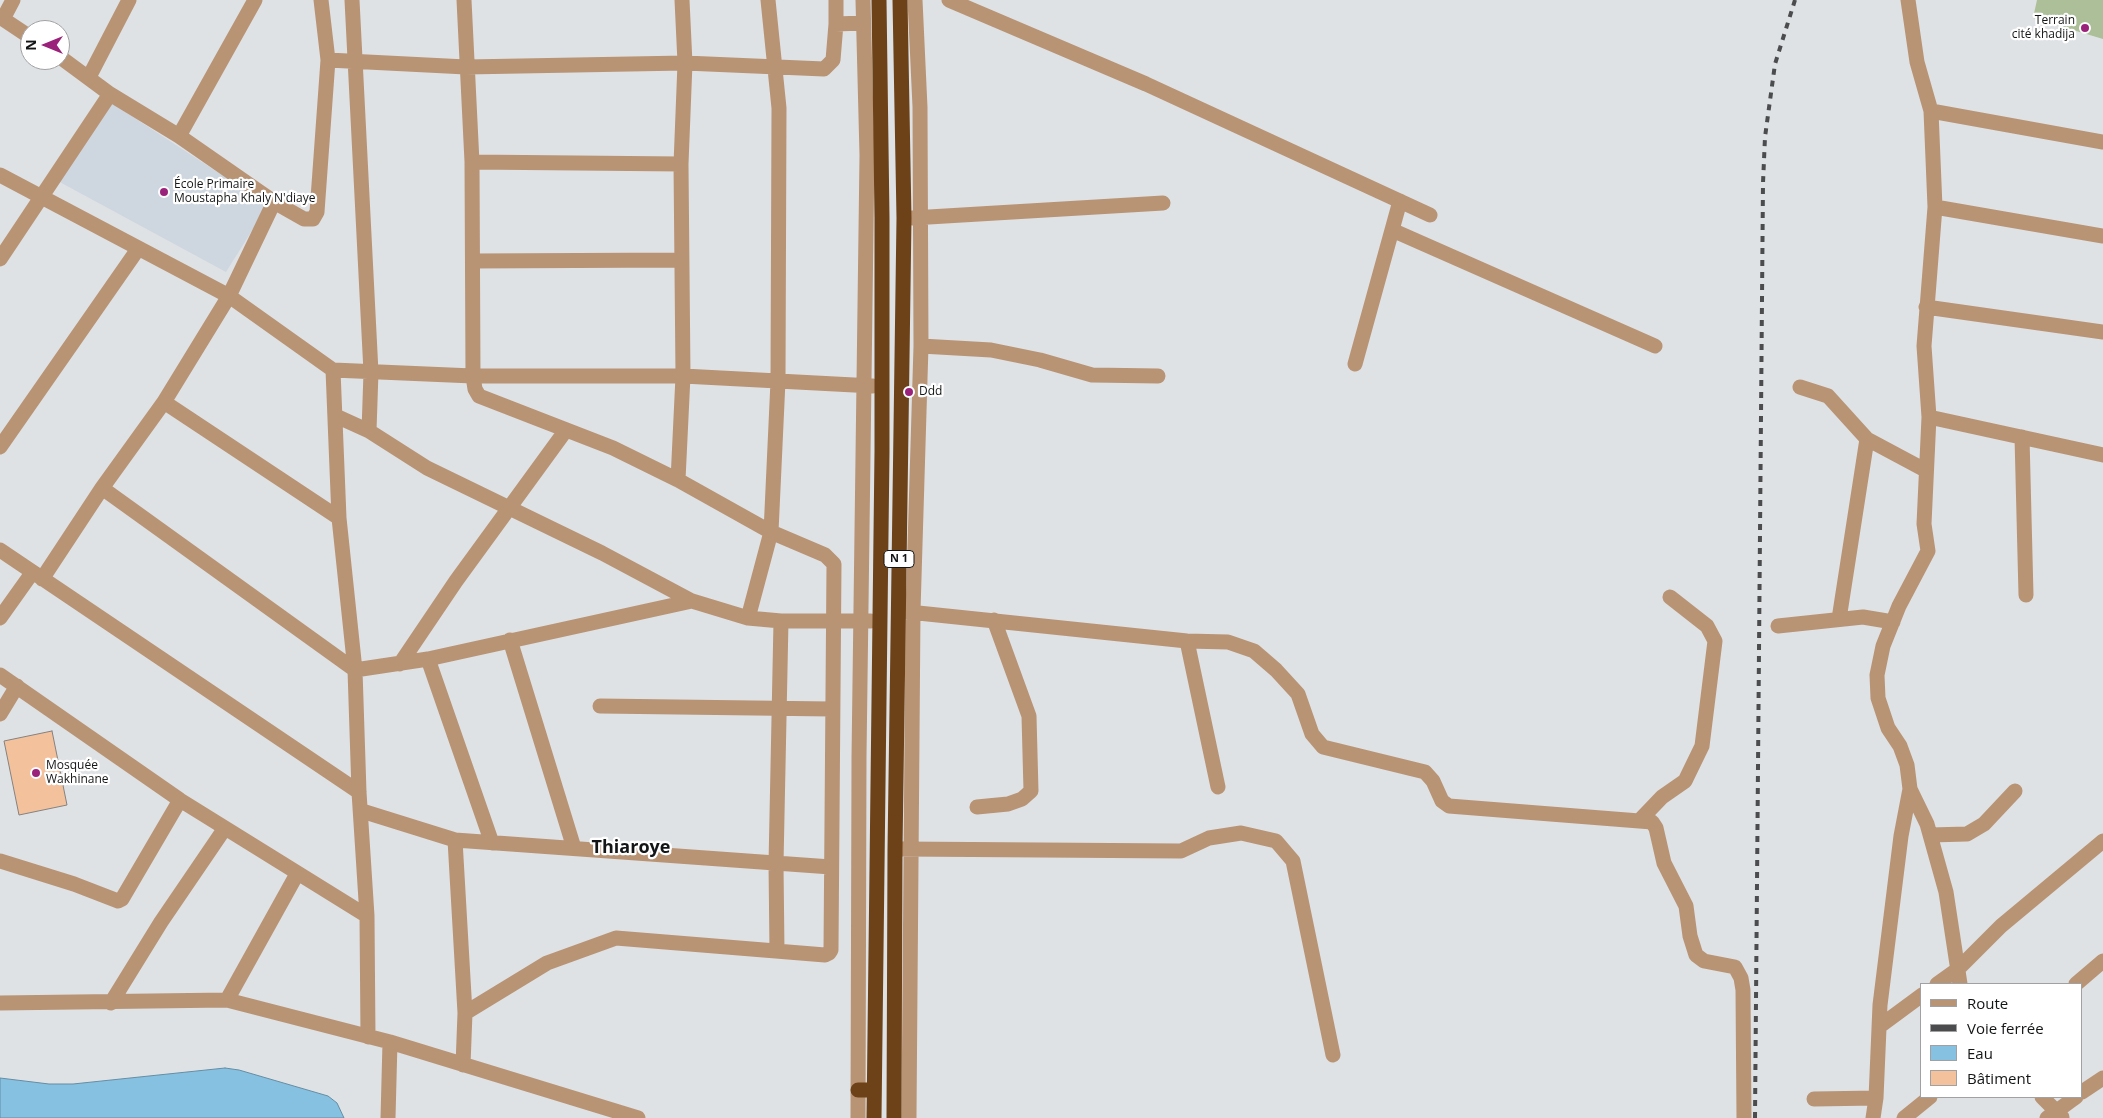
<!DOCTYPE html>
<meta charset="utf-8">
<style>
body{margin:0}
#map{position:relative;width:2103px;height:1118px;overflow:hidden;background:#dfe2e5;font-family:"Open Sans",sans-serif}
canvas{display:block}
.legend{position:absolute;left:1920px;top:983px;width:162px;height:115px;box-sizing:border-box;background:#fff;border:1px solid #a1a1a2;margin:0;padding:6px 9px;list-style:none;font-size:15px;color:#141516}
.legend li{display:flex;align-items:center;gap:10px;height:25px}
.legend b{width:25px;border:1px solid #a1a1a2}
.north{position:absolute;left:20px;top:20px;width:50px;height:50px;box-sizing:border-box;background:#fff;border:1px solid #a1a1a2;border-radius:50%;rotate:270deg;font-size:14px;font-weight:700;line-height:20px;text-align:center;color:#141516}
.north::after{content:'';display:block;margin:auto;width:18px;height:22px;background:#9b227b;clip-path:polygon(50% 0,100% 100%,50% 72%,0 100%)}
</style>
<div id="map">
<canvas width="2103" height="1118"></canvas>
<ul class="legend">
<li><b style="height:6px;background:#b89475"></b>Route</li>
<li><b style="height:6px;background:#4b4c4e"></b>Voie ferrée</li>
<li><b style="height:14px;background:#87c1e1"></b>Eau</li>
<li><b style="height:14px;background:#f3c19c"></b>Bâtiment</li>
</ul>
<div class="north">N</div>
</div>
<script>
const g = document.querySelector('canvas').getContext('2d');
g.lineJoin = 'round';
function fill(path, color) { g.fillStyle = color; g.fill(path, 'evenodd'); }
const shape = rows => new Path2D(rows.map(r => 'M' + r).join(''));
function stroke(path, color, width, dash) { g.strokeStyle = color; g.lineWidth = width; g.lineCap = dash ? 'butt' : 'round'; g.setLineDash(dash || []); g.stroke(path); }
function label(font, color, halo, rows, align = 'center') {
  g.font = font + ' "Open Sans",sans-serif'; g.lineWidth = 4.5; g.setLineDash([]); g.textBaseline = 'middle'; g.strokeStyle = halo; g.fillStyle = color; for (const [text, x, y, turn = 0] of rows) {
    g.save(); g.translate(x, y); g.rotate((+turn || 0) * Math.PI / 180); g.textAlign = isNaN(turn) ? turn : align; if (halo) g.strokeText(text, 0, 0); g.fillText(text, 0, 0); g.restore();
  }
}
fill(shape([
 [110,102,268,205,226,272,56,180]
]), '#ced6df');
fill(shape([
 [2037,0,2103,0,2103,39,2033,18]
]), '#acbf98');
const water = shape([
 [225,1068,239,1070,328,1096,337,1103,344,1118,0,1118,0,1078,49,1084,73,1084,225,1068]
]);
fill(water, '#87c1e1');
stroke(water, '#648da4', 1);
const building = shape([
 [52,731,67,805,19,815,4,741,52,731]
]);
fill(building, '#f3c19c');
stroke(building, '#84817f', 1);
stroke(shape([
 [352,0,371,372,369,431],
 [464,0,472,162,473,376,475,389,479,396,613,448,678,480,771,532,825,555,834,564,831,950,829,953,825,955,616,938,547,963,465,1013],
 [949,0,1146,84,1430,215],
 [0,17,30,37],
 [3,19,13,0],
 [836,24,836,0],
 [60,57,110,94,179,136,274,202,304,219,313,219,317,212,328,60,321,0],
 [328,60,466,67,685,63,824,69,833,60,836,24,863,23],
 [89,77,129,0],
 [1931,111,2103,142],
 [179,136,255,0],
 [472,162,681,164],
 [0,175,229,296,333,370,473,376,683,376,873,386],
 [1935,207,2103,236],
 [912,218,1163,203],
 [1392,230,1655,346],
 [0,259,110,94],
 [473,261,681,260],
 [1926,307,2103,332],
 [921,346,991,350,1040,360,1092,375,1158,376],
 [1355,364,1400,201],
 [333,370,339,518,355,670,359,792,367,916,368,1037],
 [1800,387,1828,396,1867,439,1925,470],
 [164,402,339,518],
 [336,416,369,431,427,468,602,553,692,601,748,618,781,621,871,621],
 [1929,417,2103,455],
 [2022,437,2026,595],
 [0,447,138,249],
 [678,480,683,376,681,164,685,63,682,0],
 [102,488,355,670,428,659,692,601],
 [0,550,359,792],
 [42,579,102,488,164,402,229,296,274,202],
 [899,611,1187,641,1228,642,1254,651,1276,670,1298,694,1312,734,1323,747,1425,772,1433,781,1442,801,1449,806,1652,822,1656,828,1664,863,1686,906,1690,936,1696,955,1704,961,1735,967,1741,978,1743,990,1744,1118],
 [0,618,32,573],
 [748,618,771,532,778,381,779,108,768,0],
 [1839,619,1867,439],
 [1778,626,1863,617,1893,622],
 [510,640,574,848],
 [1187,641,1218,787],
 [428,659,492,843],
 [400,664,456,581,566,430],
 [0,675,180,800,367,916],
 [600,706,831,709],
 [0,714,17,686],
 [1910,789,1927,824,1946,892,1960,984],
 [977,807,1008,804,1022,799,1031,791,1029,716,994,620],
 [362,811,455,840,831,867],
 [1640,820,1662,797,1685,781,1702,746,1715,641,1707,626,1670,597],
 [1930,835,1967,834,1984,824,2015,791],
 [455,840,465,1013,463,1065],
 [901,849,1181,851,1209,838,1241,833,1276,841,1293,861,1333,1055],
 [0,861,74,884,118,901,122,899,180,800],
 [777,951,776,864,781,621],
 [1937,984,1958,969,2001,926,2103,841],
 [2076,984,2103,961],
 [227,1000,297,874],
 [0,1003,227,1000,390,1042,638,1118],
 [111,1003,161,922,225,828],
 [1880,1026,1922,995],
 [2082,1092,2103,1078],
 [2042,1097,2062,1117],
 [1814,1099,1876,1098],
 [388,1118,390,1042],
 [858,1118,859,757,867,155,863,0],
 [909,1118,913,611,921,346,920,107,915,0],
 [1873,1118,1876,1098,1880,1005,1901,836,1910,789,1907,765,1900,746,1888,728,1878,698,1877,675,1883,646,1899,606,1928,551,1924,524,1929,417,1924,346,1935,207,1931,111,1917,62,1908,0],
 [1904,1118,1930,1097],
 [2047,1118,2076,1097]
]), '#b89475', 15);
stroke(shape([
 [858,1090,874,1090],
 [874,1118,882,451,882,218,879,0],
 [894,1118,895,849,904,218,900,0]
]), '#6d4218', 15);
stroke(shape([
 [1755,1118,1763,183,1765,137,1775,64,1795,0]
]), '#4b4c4e', 4, [6, 6]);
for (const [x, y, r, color] of [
 [2085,28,5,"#9b227b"],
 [164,192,5,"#9b227b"],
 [909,392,5,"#9b227b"],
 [36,773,5,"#9b227b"]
]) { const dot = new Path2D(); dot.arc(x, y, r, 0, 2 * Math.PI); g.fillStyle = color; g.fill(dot); stroke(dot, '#fff', 2); }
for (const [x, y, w] of [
 [899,559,30]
]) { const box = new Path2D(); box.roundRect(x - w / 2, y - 8.5, w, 17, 4); g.fillStyle = '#fff'; g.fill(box); stroke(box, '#141516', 1); }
label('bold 11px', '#141516', null, [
 ["N 1",899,559]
]);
label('12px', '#141516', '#fff', [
 ["Terrain",2075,21,"right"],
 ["cité khadija",2075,35,"right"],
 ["École Primaire",174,185],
 ["Moustapha Khaly N'diaye",174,199],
 ["Ddd",919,392],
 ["Mosquée",46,766],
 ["Wakhinane",46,780]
], 'left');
label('bold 18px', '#141516', '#fff', [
 ["Thiaroye",631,848]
]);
</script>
